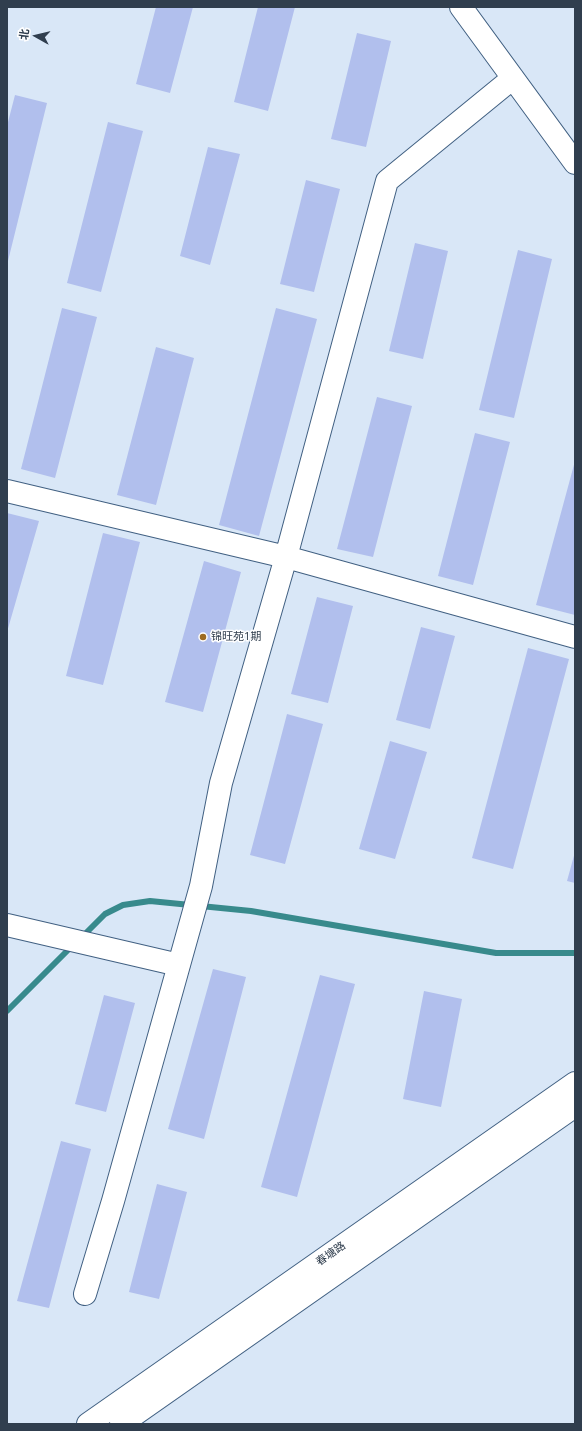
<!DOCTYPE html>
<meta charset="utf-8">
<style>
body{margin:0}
#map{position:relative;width:582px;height:1431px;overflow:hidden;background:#d9e7f7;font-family:"Noto Sans","Noto Sans SC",sans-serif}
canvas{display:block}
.frame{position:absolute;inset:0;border:8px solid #303e4e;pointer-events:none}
.north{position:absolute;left:16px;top:16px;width:40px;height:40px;-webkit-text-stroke:3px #fff;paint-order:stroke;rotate:278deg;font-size:11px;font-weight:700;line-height:16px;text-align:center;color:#303e4e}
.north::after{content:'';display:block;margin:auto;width:14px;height:18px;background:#303e4e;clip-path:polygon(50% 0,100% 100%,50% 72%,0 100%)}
</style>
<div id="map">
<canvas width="582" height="1431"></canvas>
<div class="frame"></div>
<div class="north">北</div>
</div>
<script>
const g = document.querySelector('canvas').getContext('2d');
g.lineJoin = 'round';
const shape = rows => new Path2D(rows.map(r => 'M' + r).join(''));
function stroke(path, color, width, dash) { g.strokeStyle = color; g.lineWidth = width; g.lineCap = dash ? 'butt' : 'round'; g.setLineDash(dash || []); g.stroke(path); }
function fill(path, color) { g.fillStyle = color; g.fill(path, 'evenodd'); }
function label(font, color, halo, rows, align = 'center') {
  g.font = font + ' "Noto Sans","Noto Sans SC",sans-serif'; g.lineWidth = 3; g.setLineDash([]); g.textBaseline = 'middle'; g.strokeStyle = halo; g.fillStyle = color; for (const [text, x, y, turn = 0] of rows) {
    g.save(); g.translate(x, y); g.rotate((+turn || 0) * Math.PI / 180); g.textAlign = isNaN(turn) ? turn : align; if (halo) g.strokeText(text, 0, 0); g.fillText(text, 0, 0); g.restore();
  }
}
stroke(shape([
 [81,938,105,914,123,905,150,901,251,911,496,953,575,953],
 [7,1011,73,945]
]), '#388a8c', 6);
fill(shape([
 [156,7,193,7,170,93,136,84],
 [258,7,295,7,268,111,234,102],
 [357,33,391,41,366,147,331,139],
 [15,95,47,103,8,261,7,126],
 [108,122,143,131,101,292,67,283],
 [208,147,240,154,210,265,180,256],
 [306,180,340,189,314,292,280,284],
 [415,243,448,251,423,359,389,351],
 [518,250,552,259,514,418,479,410],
 [62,308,97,317,55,478,21,469],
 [276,308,317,319,259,536,219,525],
 [156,347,194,358,156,505,117,495],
 [377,397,412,406,373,557,337,549],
 [475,433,510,442,473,585,438,576],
 [575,461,575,615,536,605],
 [7,513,39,521,7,632],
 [103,533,140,542,103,685,66,676],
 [204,561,241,572,203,712,165,702],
 [317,597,353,606,328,703,291,694],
 [421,627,455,636,430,729,396,720],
 [528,648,569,659,513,869,472,858],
 [287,714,323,724,285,864,250,855],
 [390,741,427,752,395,859,359,849],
 [575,852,575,883,567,881],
 [213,969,246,977,204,1139,168,1129],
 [320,975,355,984,297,1197,261,1187],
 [424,991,462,999,441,1107,403,1099],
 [104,995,135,1003,106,1112,75,1104],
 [61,1141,91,1149,49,1308,17,1301],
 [157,1184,187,1192,159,1299,129,1292]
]), '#b1bfed');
const street = shape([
 [461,7,575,163],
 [7,491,286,557,575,637],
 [7,925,179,965],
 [85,1294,113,1201,201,886,221,783,286,557,387,181,513,78]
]);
const secondary = shape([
 [88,1424,575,1083],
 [121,1424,575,1106]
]);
stroke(street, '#416082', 24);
stroke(secondary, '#416082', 24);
stroke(street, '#fff', 22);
stroke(secondary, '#fff', 22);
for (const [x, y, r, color] of [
 [203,637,4,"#9d6a20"]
]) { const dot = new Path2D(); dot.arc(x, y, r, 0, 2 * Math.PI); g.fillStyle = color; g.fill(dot); stroke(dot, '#fff', 1.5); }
label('11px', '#303e4e', '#fff', [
 ["锦旺苑1期",211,637]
], 'left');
label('11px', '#303e4e', '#fff', [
 ["春塘路",331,1254,-35]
]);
</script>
